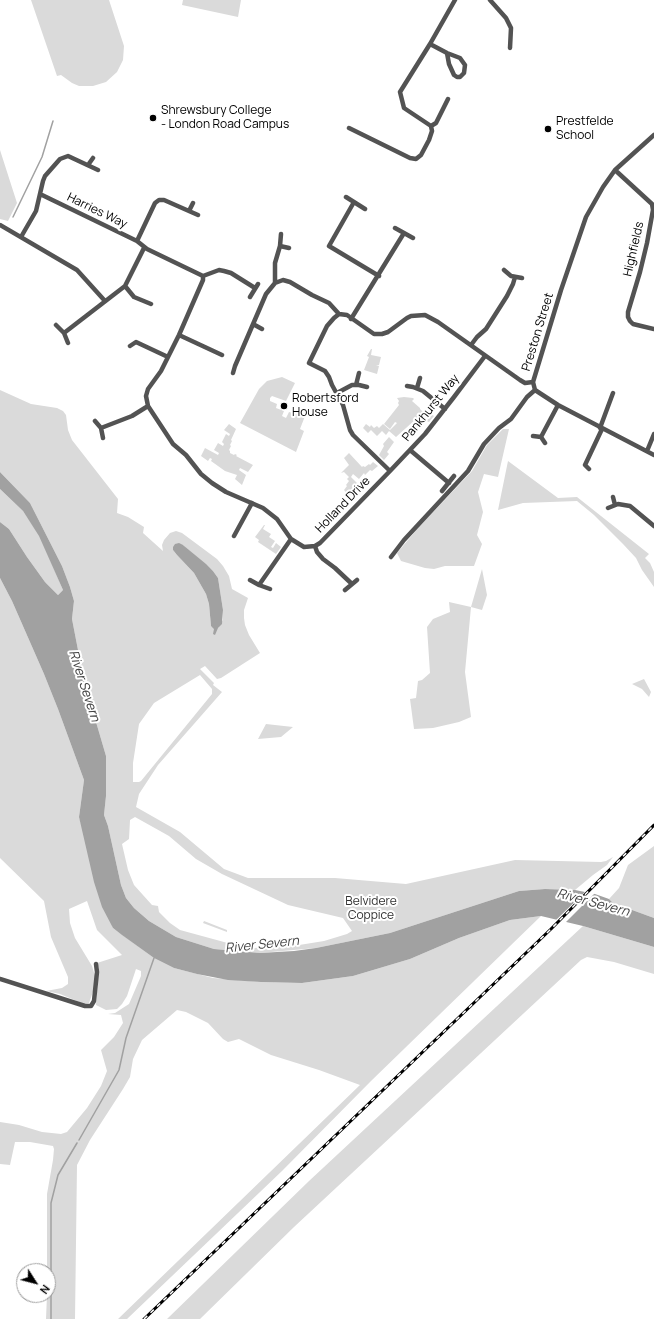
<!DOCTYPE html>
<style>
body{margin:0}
#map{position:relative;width:654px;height:1319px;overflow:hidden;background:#fff;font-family:Manrope,sans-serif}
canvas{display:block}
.north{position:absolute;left:16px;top:1263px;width:40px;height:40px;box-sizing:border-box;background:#fff;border:1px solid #999;border-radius:50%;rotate:126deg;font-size:11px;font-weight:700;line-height:16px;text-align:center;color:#000}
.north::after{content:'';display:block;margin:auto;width:14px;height:18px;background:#000;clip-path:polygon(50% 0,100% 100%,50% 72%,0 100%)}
</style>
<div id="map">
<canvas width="654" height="1319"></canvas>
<div class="north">N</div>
</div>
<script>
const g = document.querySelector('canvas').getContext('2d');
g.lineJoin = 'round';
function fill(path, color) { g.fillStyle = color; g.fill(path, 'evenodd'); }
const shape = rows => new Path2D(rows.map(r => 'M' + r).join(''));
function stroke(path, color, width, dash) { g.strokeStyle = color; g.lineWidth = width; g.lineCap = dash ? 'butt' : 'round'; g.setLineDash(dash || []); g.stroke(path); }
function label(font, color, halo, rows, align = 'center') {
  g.font = font + ' Manrope,sans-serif'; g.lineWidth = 4; g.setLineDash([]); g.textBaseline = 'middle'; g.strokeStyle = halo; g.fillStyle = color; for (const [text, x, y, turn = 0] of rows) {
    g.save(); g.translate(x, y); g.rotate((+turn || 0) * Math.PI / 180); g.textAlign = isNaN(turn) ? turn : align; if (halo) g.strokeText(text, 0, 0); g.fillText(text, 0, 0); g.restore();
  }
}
fill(shape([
 [31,0,109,0,124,46,123,60,117,72,106,82,93,86,79,86,72,83,61,75,57,76],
 [183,0,241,0,238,17,182,5],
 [0,150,17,203,8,221,0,219],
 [371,349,372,349,371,355,381,357,379,365,376,365,379,366,377,374,364,370,369,357,367,356],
 [282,377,295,383,286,401,272,396,270,398,270,401,277,404,276,408,284,411,282,416,286,418,289,412,305,416,300,429,304,431,296,452,240,423,259,389,267,381],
 [0,390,31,404,57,408,63,411,66,415,68,430,72,440,118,499,117,513,128,517,144,527,143,533,163,551,162,545,164,540,170,533,176,531,182,533,217,559,223,566,229,576,232,589,248,598,244,610,244,618,245,625,249,635,260,653,221,678,217,679,205,666,200,669,214,683,213,685,222,692,158,765,139,794,136,807,180,832,224,869,248,878,335,878,406,884,515,860,601,862,606,861,613,857,607,865,593,875,575,890,545,889,519,891,390,933,316,948,260,953,214,949,176,937,149,921,134,908,126,898,121,885,108,826,104,815,106,796,106,756,84,681,72,619,74,601,70,587,62,566,30,503,0,472],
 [183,545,213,571,218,578,223,610,223,620,218,628,211,626,209,604,206,594,194,573,177,555,173,550,173,547],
 [200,675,212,689,212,694,141,781,139,782,133,782,133,763,139,724,154,703],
 [135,817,169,836,196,859,222,874,288,905,343,918,352,931,347,934,324,941,293,946,253,948,235,945,180,930,170,923,159,912,158,906,152,905,134,885,128,870,122,844,129,839,130,820],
 [404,397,413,398,414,399,412,401,420,408,420,409,424,413,427,411,434,416,429,422,424,420,423,421,420,418,418,420,416,419,396,437,389,431,386,435,382,431,377,436,371,430,368,433,363,428,366,424,370,427,371,425,374,428,377,426,379,428,383,424,390,430,397,423,395,422,390,429,384,424,399,405,398,403,399,401,397,398],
 [229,424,236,429,231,440,232,441,230,445,231,446,229,450,230,451,230,453,234,455,235,454,237,455,236,456,253,465,248,472,240,468,239,470,246,475,242,485,235,479,237,475,225,471,211,461,212,459,210,458,208,461,201,456,205,448,218,455,219,453,214,450,218,443,223,446,224,444,222,442,226,434,229,436,230,434,224,430],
 [503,429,509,429,498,477,484,474,478,492,483,512,477,535,482,544,474,566,445,566,434,569,425,568,401,561,397,553,419,527,472,471,487,445],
 [389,437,394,442,387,452,389,454,384,460,379,455,384,446,383,444],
 [349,453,362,467,363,466,365,467,369,464,370,465,373,462,378,466,372,471,370,470,365,475,364,473,359,479,353,474,351,477,357,483,352,488,354,490,349,496,344,490,347,486,346,485,349,481,347,479,349,477,344,472,341,473,349,465,344,458],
 [508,461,558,498,577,497,649,554,645,558,650,563,654,572,654,587,642,570,636,558,623,544,594,515,577,501,523,503,498,510],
 [0,489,23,511,40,536,63,590,58,595,45,582,27,557,9,529,0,522],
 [264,525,265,525,263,529,271,534,269,537,275,541,271,547,273,548,276,543,281,547,276,554,258,542,259,540,255,537],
 [482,569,487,595,482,610,471,607,465,672,471,717,459,722,433,728,414,729,410,699,416,698,418,681,422,680,430,673,427,627,433,619,450,612,449,602,471,607],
 [0,578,12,601,44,674,58,709,84,780,79,817,113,928,154,958,174,968,213,978,261,982,302,983,353,976,410,959,459,938,510,920,541,916,371,1081,282,1171,127,1319,118,1319,360,1085,319,1070,271,1055,239,1039,228,1042,223,1039,208,1023,186,1012,177,1010,142,1040,133,1059,130,1077,123,1089,90,1140,77,1165,75,1319,46,1319,47,1295,48,1295,48,1271,47,1271,47,1194,53,1160,54,1149,53,1146,30,1142,15,1142,10,1165,0,1164,0,1122,19,1125,42,1132,61,1134,67,1132,87,1108,101,1086,107,1071,101,1050,114,1037,123,1023,121,1015,108,1014,115,1013,129,1004,141,976,141,971,136,969,127,996,122,1004,117,1009,106,1010,96,1005,99,968,97,963,122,955,97,930,87,901,69,909,70,923,75,938,92,966,95,976,94,989,89,1003,84,1004,60,994,46,991,62,988,68,984,68,977,51,937,44,901,0,858],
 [644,679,651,692,649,697,642,689,632,684],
 [266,724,293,727,281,737,258,739],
 [654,846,654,918,613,903,609,899,619,888,628,865],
 [204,921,227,930,227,932,203,923],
 [583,926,654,947,654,974,614,962,587,957,581,960,294,1227,200,1319,167,1319,309,1181]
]), '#dadada');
fill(shape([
 [0,472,30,503,62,566,70,587,74,601,72,619,84,681,106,756,106,796,104,815,108,826,121,885,126,898,134,908,149,921,176,937,214,949,260,953,294,951,316,948,390,933,519,891,545,889,575,890,595,894,609,899,613,903,654,918,654,947,583,926,541,916,510,920,459,938,410,959,353,976,302,983,261,982,228,980,197,974,174,968,154,958,122,935,113,928,102,907,94,882,79,817,84,780,58,709,44,674,12,601,0,578,0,522,9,529,27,557,45,582,58,595,63,590,39,536,23,511,0,489],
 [179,543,183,545,206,564,213,571,218,578,223,610,222,624,218,628,215,635,213,634,214,629,211,626,209,604,206,594,194,573,177,555,173,550,173,547,175,544]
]), '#a1a1a1');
fill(shape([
 [587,890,596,892,564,924,555,921]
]), '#fff');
stroke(shape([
 [13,217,42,157,53,121],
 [79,1140,119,1070,126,1038,154,958],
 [51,1319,51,1203,58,1175,77,1143]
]), '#a1a1a1', 1.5);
stroke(shape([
 [490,0,506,18,511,28,510,48],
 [430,44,447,53,460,58,465,65,464,73,460,77,457,77,454,75,449,64,447,53],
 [431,126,436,123,448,99],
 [349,128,410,158,416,159,421,155,429,140,432,131,431,126,404,108,400,92,430,44,455,0],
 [88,165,93,158],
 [615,170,652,204,653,210,647,243,640,272,628,312,628,317,630,321,633,324,654,329],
 [40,194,137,241,147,249,203,276,203,280,179,335,161,371,148,389,146,396,148,406,173,444,186,455,201,474,212,483,226,492,263,508,277,519,291,539,304,547,315,546,320,543,390,471,353,435,350,430,343,405,332,385,329,377,325,371,309,363,327,326,334,318,339,314,347,315,374,334,382,334,388,332,407,318,411,316,425,315,438,322,520,380,525,383,533,382],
 [346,197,365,209],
 [354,202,329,246,379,276],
 [189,211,193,203],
 [0,225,77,270,105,301],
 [395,228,413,238],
 [21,237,36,211,43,181,45,176,60,159,68,156,98,170],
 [137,241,155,203,159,200,164,200,198,215],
 [280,246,289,248],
 [504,270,511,276,522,278],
 [203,276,219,270,224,271,231,273,255,288],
 [275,283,275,263,280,246,281,234],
 [125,286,134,297,151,304],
 [250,297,258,284],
 [351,319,404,233],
 [253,324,262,329],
 [56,325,64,333,68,343],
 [64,333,125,286,144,248],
 [179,335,222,355],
 [471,345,477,337,486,329,507,296,513,284,515,277],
 [130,346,136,342,168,357],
 [233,373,235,366,266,294,275,283,283,280,290,282,312,295,329,303,339,314],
 [356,385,359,373],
 [407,386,413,387,423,391,445,409],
 [417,388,420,378],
 [535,390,533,382,561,290,586,217,603,187,615,170,654,135],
 [535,390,558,405,654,455],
 [337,393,352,385,359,385,367,387],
 [95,421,101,428,103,438],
 [101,428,132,416,148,406],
 [600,428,613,393],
 [533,436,541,437,545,443],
 [541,437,558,405],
 [410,450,449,483],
 [647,451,654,434],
 [589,469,585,465,602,429],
 [390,471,425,434,454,397,485,356],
 [442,491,454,476],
 [613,497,615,505],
 [608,508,618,504,630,506,654,526],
 [234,536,252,503],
 [315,546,317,552,323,559,335,568,352,584],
 [391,557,404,540,468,471,484,444,499,428,511,419,527,397,535,390],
 [250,580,259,585,270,589],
 [259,585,291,539],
 [345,590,357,580],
 [0,979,85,1006,91,1006,94,1001,97,972,96,964]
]), '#535353', 4.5);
const rail = shape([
 [144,1319,551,929,654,825]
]);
stroke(rail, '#000', 3);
stroke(rail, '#fff', 1.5, [4.5]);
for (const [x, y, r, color] of [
 [153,118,4,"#000"],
 [548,129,4,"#000"],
 [284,406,4,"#000"]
]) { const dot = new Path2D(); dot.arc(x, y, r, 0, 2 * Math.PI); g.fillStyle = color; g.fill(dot); stroke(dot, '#fff', 1.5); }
label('12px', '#000', '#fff', [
 ["Shrewsbury College",161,111],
 ["- London Road Campus",161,125],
 ["Prestfelde",556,122],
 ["School",556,136],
 ["Robertsford",292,399],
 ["House",292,413]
], 'left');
label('12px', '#000', '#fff', [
 ["Harries Way",97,211,26],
 ["Highfields",634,249,-77],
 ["Preston Street",538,332,-73],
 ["Pankhurst Way",431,408,-51],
 ["Holland Drive",343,505,-46]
]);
label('12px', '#313131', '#fff', [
 ["Belvidere",371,902],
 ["Coppice",371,916]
]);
label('italic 13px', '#424242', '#fff', [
 ["River Severn",84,686,72],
 ["River Severn",593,903,15],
 ["River Severn",262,945,-6]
]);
</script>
